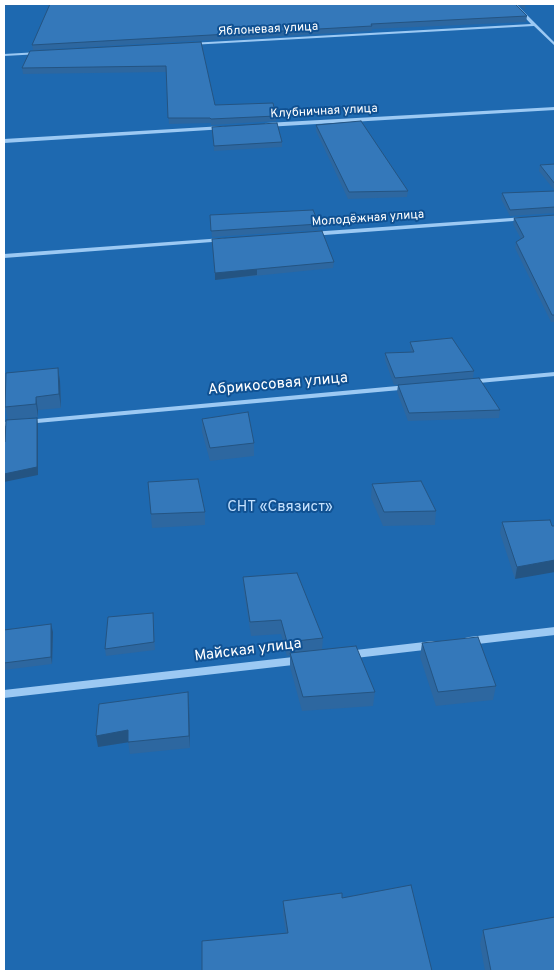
<!DOCTYPE html>
<meta charset="utf-8">
<style>
body{margin:0}
#map{position:relative;width:559px;height:975px;overflow:hidden;background:#105192;font-family:Overpass,sans-serif}
canvas{display:block}
.frame{position:absolute;inset:0;border:5px solid #fff;pointer-events:none}
</style>
<div id="map">
<canvas width="559" height="975"></canvas>
<div class="frame"></div>
</div>
<script>
const g = document.querySelector('canvas').getContext('2d');
g.lineJoin = 'round';
function fill(path, color) { g.fillStyle = color; g.fill(path, 'evenodd'); }
const shape = rows => new Path2D(rows.map(r => 'M' + r).join(''));
function stroke(path, color, width, dash) { g.strokeStyle = color; g.lineWidth = width; g.lineCap = dash ? 'butt' : 'round'; g.setLineDash(dash || []); g.stroke(path); }
function label(font, color, halo, rows, align = 'center') {
  g.font = font + ' Overpass,sans-serif'; g.lineWidth = 4; g.setLineDash([]); g.textBaseline = 'middle'; g.strokeStyle = halo; g.fillStyle = color; for (const [text, x, y, turn = 0] of rows) {
    g.save(); g.translate(x, y); g.rotate((+turn || 0) * Math.PI / 180); g.textAlign = isNaN(turn) ? turn : align; if (halo) g.strokeText(text, 0, 0); g.fillText(text, 0, 0); g.restore();
  }
}
fill(shape([
 [4,4,555,4,555,971,4,971]
]), '#1e69b0');
fill(shape([
 [512,4,516,4,555,43,555,46,534,26,190,45,188,44,190,43,531,24,512,4],
 [39,52,41,52,41,54,4,56,4,54,39,52],
 [555,107,555,110,266,127,263,125,266,123,555,107],
 [223,126,225,127,225,129,4,143,4,139,223,126],
 [525,217,527,218,527,220,311,236,308,234,311,232,525,217],
 [223,238,226,240,225,241,4,258,4,254,223,238],
 [555,372,555,376,468,384,464,382,468,380,555,372],
 [408,385,411,385,412,387,411,389,4,426,4,422,408,385],
 [555,627,555,635,469,645,465,644,464,641,465,638,469,637,555,627],
 [433,641,437,642,438,645,437,648,433,649,347,659,343,658,342,655,343,652,347,651,433,641],
 [302,656,306,657,307,660,306,663,302,664,4,698,4,690,302,656]
]), '#9cc9f3');
fill(shape([
 [4,4,45,4,4,6],
 [50,4,527,16,526,22,372,29,372,31,33,50,32,45],
 [518,4,525,4,525,10],
 [201,42,215,105,276,116,276,121,211,125,211,123,169,124,166,72,23,74,22,68],
 [316,125,408,191,407,197,348,199,316,131],
 [212,127,282,142,282,147,214,151],
 [555,164,555,213,510,216,501,199,502,193,555,191,539,171,540,165],
 [210,215,319,224,318,230,212,237],
 [555,215,555,322,551,322,515,248,516,242,521,239,513,224,514,218],
 [212,239,334,262,333,268,215,280],
 [410,342,474,371,473,378,394,385,385,360,385,353,411,352,410,349],
 [58,368,60,381,61,408,38,410,38,417,8,420,5,407],
 [398,385,500,410,499,418,408,421,397,392],
 [202,419,254,443,254,456,210,461,202,432],
 [148,482,205,512,205,525,152,528],
 [372,484,436,511,435,525,383,526,371,498],
 [550,520,515,579,500,533,502,522],
 [243,577,323,638,322,650,375,692,373,706,302,711,290,667,290,655,287,656,281,634,251,636,244,591],
 [153,613,155,650,106,656,105,649],
 [4,630,53,632,52,664,4,670],
 [422,643,496,686,493,700,436,706,420,657],
 [189,704,190,748,130,754,128,742,98,747],
 [342,898,432,971,286,933,283,914,283,901],
 [483,930,555,971,485,971,480,944]
]), '#2d67a0');
fill(shape([
 [257,269,257,275,215,280,215,273],
 [58,368,60,381,61,408,59,394],
 [36,397,38,410,38,417,36,404],
 [37,418,38,425,38,475,4,482,4,474],
 [555,560,555,572,515,579,517,567],
 [51,624,53,632,52,664,51,657],
 [188,692,189,704,190,748,189,736],
 [128,730,130,742,98,747,96,736]
]), '#245482');
const building = shape([
 [50,4,515,4,527,16,371,24,372,26,32,45,50,4],
 [201,42,215,105,273,103,276,116,211,119,210,118,168,118,166,66,22,68,30,51,201,42],
 [361,121,408,191,349,192,316,125,361,121],
 [277,123,282,142,214,146,212,127,277,123],
 [555,164,555,184,540,165,555,164],
 [555,191,555,207,510,210,502,193,555,191],
 [313,210,319,224,211,231,210,215,313,210],
 [555,215,555,315,552,315,516,242,524,237,514,218,555,215],
 [322,231,334,262,215,273,212,239,322,231],
 [452,338,474,371,395,378,385,353,414,352,410,342,452,338],
 [58,368,59,394,36,397,36,404,5,407,6,373,58,368],
 [479,378,500,410,409,413,398,385,479,378],
 [248,412,254,443,210,448,202,419,248,412],
 [37,418,37,467,4,474,4,442,5,442,6,420,37,418],
 [198,479,205,512,151,514,148,482,198,479],
 [421,481,436,511,384,512,372,484,421,481],
 [550,520,552,526,555,526,555,560,517,567,502,522,550,520],
 [297,573,323,638,287,642,281,620,250,622,243,577,297,573],
 [153,613,154,642,105,649,108,617,153,613],
 [51,624,51,657,4,663,4,630,51,624],
 [478,637,496,686,438,692,422,643,478,637],
 [356,646,375,692,303,697,290,653,356,646],
 [188,692,189,736,128,742,128,730,96,736,99,704,188,692],
 [411,885,432,971,202,971,202,941,288,933,283,901,342,893,342,898,411,885],
 [555,917,555,971,491,971,483,930,555,917]
]);
fill(building, '#3478ba');
stroke(building, '#245482', 1);
label('12px', '#fff', '#105192', [
 ["Яблоневая улица",268,30,-3],
 ["Клубничная улица",324,112,-3],
 ["Молодёжная улица",368,219,-4]
]);
label('15px', '#fff', '#105192', [
 ["Абрикосовая улица",278,385,-5],
 ["Майская улица",248,651,-7]
]);
label('15px', '#c4e1fe', '#105192', [
 ["СНТ «Связист»",280,508]
]);
</script>
